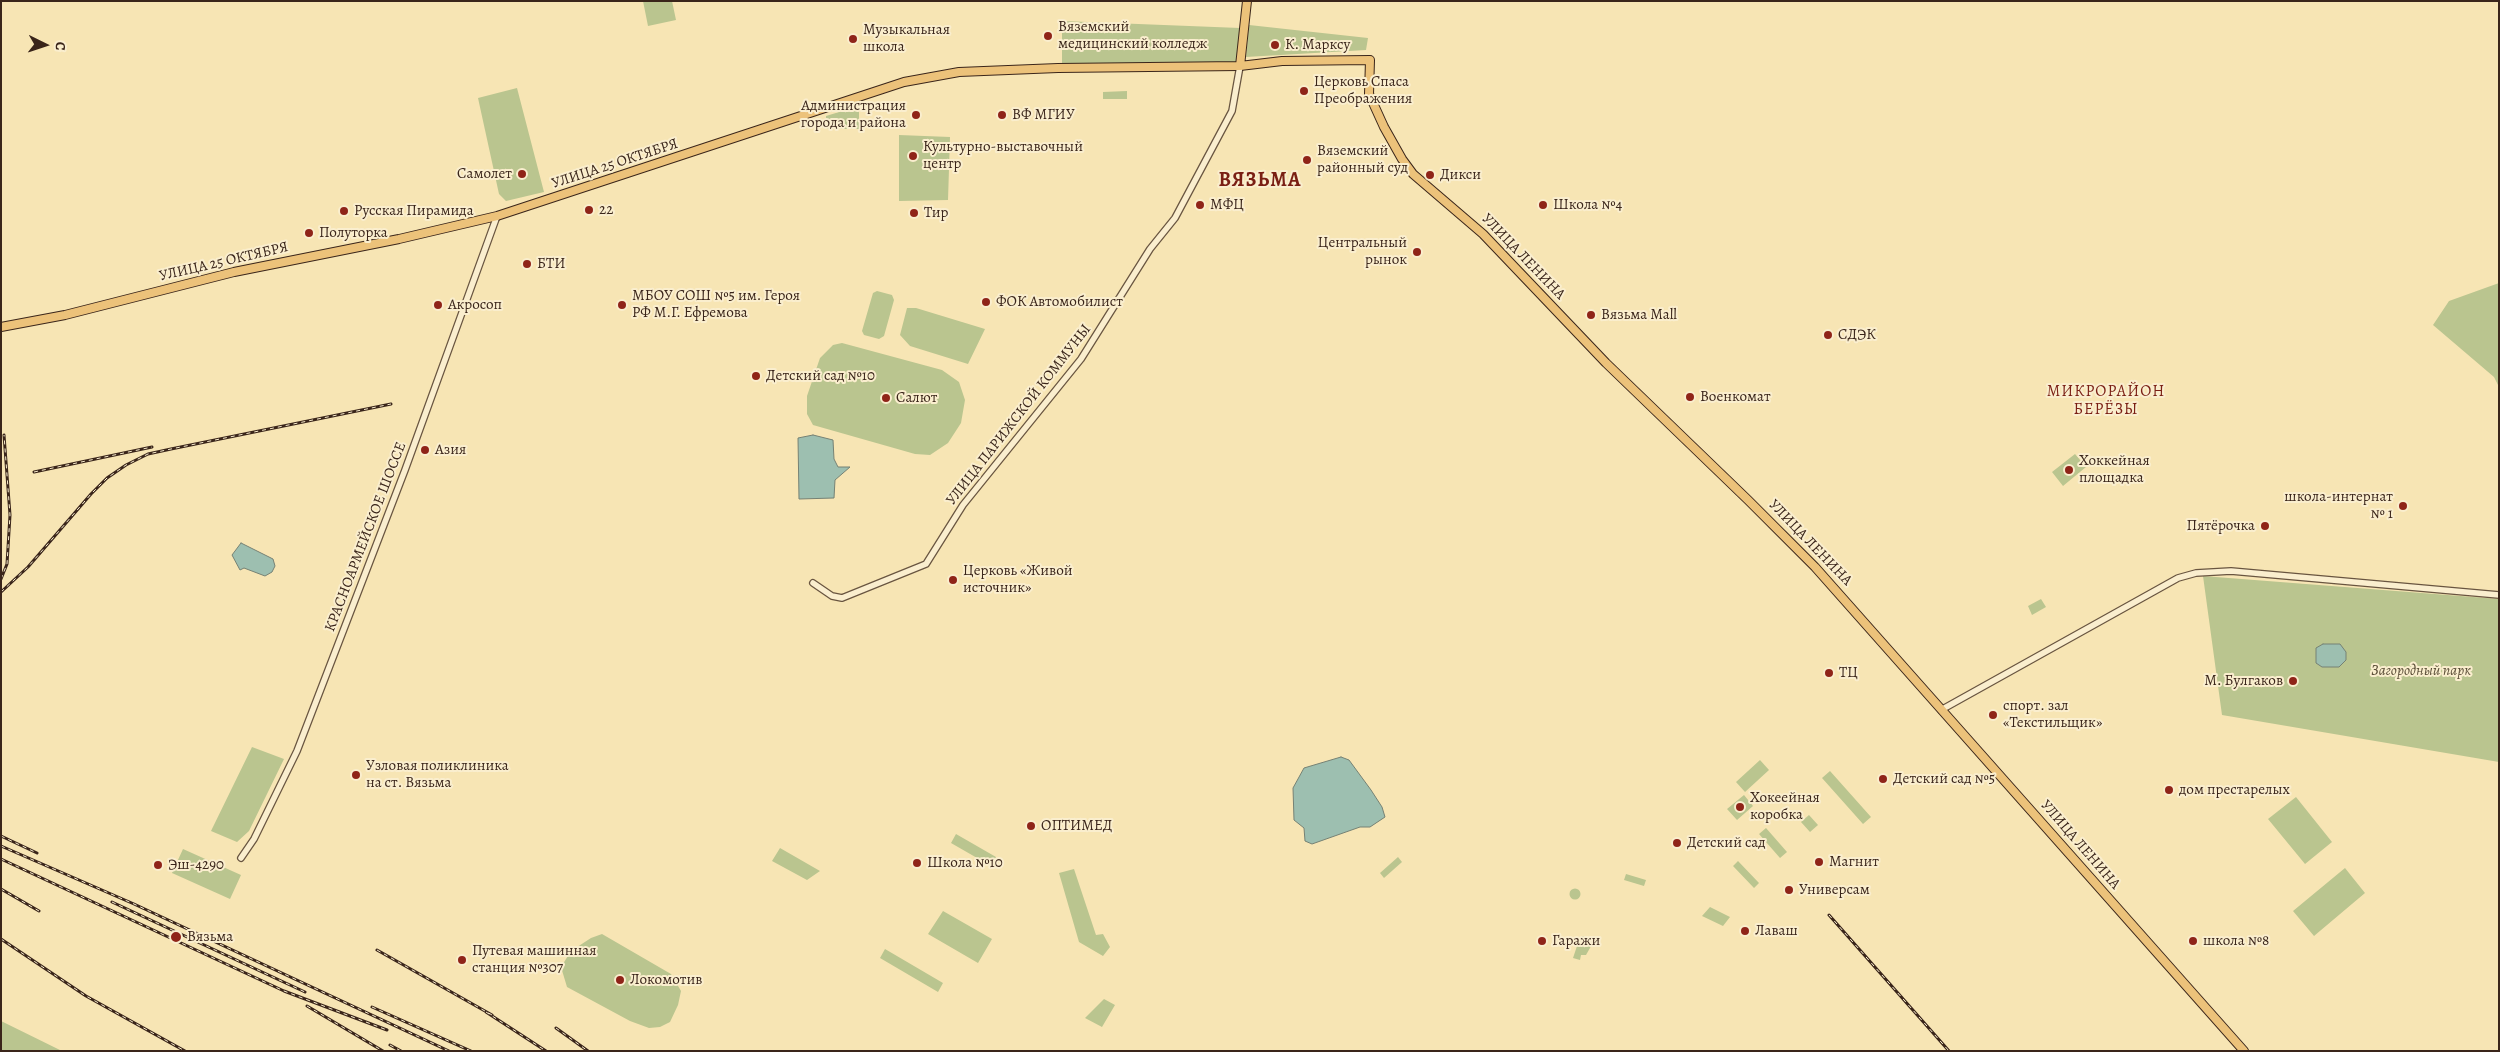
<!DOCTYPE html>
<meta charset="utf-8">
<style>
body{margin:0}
#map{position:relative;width:2500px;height:1052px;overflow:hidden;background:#f7e5b4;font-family:Alegreya,serif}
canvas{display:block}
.frame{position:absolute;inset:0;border:2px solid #3a251a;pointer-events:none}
.north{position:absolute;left:20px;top:20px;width:50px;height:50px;-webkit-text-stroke:4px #faeece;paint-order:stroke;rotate:94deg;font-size:14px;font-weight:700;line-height:20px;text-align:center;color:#3a251a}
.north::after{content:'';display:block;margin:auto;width:18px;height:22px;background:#3a251a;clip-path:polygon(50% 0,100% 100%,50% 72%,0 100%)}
</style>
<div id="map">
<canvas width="2500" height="1052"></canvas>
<div class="frame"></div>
<div class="north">С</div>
</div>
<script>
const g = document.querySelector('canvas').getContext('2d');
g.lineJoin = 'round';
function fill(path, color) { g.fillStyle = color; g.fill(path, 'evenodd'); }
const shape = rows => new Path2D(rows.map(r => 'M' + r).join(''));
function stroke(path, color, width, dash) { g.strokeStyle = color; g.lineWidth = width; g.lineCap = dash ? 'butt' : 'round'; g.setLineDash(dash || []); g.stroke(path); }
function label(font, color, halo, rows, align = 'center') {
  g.font = font + ' Alegreya,serif'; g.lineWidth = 4; g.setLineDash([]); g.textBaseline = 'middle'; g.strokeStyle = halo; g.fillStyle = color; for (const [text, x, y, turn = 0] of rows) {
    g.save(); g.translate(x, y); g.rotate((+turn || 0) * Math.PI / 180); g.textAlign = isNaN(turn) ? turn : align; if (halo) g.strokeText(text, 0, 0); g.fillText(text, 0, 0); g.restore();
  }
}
fill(shape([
 [643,1,672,1,676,20,648,26],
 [1062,21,1240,28,1237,62,1062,64],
 [1249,25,1368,38,1366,50,1246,57],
 [517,88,544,192,506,201,499,194,478,98],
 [1127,91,1127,99,1103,99,1103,92],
 [859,106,859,129,826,129,826,116],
 [899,135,950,137,948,200,899,201],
 [2499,283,2499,387,2494,377,2433,325,2449,301],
 [877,291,892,295,894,300,884,336,879,339,864,335,862,331,873,293],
 [907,308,916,308,985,329,968,364,910,346,900,335],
 [842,343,942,370,959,382,965,400,961,423,948,443,930,455,915,454,813,425,807,414,807,396,820,358,833,345],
 [2075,454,2086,467,2063,486,2052,472],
 [2203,576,2499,599,2499,762,2222,715],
 [2041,599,2046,607,2032,615,2028,606],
 [252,747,284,759,249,831,237,842,211,831],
 [1760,760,1769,770,1745,792,1736,782],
 [1830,771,1871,817,1863,824,1822,778],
 [1744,795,1753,806,1737,820,1727,809],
 [2296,797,2332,842,2305,864,2268,819],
 [1809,815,1818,825,1810,832,1801,822],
 [1766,828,1787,852,1780,858,1759,834],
 [956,834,996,857,991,866,951,843],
 [780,848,820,871,807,880,772,861],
 [183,849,241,875,230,899,172,873],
 [1398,857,1402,862,1384,878,1380,873],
 [1738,861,1759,883,1754,888,1733,866],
 [2345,868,2365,893,2314,936,2293,911],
 [1074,869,1096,935,1103,934,1110,947,1103,956,1079,942,1059,873],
 [1626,874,1646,880,1644,886,1624,880],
 '1569.5 894a5.5 5.5 0 1 1 11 0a5.5 5.5 0 1 1-11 0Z',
 [1710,907,1730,917,1723,926,1702,916],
 [943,911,992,939,978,963,928,934],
 [602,934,671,974,681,991,678,1005,670,1022,660,1027,649,1028,630,1021,567,987,561,967,571,951,591,938],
 [1583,936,1595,939,1586,955,1581,955,1580,960,1573,958,1580,937],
 [885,949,943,983,938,992,880,958],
 [1104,999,1115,1005,1102,1027,1085,1018],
 [1,1021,62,1051,1,1051]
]), '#bac58f');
const water = shape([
 [813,435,833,440,834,459,838,467,850,467,835,480,834,498,799,499,798,438,813,435],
 [241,543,273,559,275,566,272,572,265,576,244,568,240,570,232,555,241,543],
 [2323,644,2340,644,2346,652,2346,660,2339,667,2322,667,2316,663,2316,648,2323,644],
 [1341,757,1349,760,1371,790,1382,807,1385,817,1370,827,1360,827,1312,844,1305,841,1304,828,1294,820,1293,788,1304,768,1341,757]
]);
fill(water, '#9dbfb0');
stroke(water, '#758174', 1);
const minor = shape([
 [813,583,832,596,842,598,926,564,963,505,1081,359,1150,249,1175,218,1232,111,1240,66],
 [1941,710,2178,578,2196,573,2231,571,2499,595],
 [241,858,254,839,297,751,405,470,497,216]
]);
const major = shape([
 [1240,66,1247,1],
 [1,327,65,315,234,272,399,239,497,216,904,82,959,72,1058,68,1240,66,1282,61,1370,60,1369,94,1384,127,1402,159,1413,174,1483,234,1606,363,1748,500,1815,567,2244,1051]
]);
stroke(minor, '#695540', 8);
stroke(major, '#3a251a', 10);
stroke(minor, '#faeece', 5.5);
stroke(major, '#ecc27a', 8);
const rail = shape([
 [34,472,152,447],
 [1,579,7,564,10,515,4,435],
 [1,592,28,567,91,494,107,478,126,465,148,454,171,449,391,404],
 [1,836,37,853],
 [1,846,134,904,449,1051],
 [1,859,284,991,387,1030],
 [1,889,39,911],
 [112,902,305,992],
 [1829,915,1949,1051],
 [1,939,86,996,185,1051],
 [377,950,492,1015],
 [307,1006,383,1051],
 [372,1007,471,1051],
 [486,1012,546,1051],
 [556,1028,588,1051],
 [390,1045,401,1051]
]);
stroke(rail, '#3a251a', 3);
stroke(rail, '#faeece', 1, [4]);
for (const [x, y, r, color] of [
 [1048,36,5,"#8f2418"],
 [853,39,5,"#8f2418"],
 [1275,45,5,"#8f2418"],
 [1304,91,5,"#8f2418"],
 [916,115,5,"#8f2418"],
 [1002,115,5,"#8f2418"],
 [913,156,5,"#8f2418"],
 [1307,160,5,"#8f2418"],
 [522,174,5,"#8f2418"],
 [1430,175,5,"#8f2418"],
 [1200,205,5,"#8f2418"],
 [1543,205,5,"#8f2418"],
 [589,210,5,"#8f2418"],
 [344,211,5,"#8f2418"],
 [914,213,5,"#8f2418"],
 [309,233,5,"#8f2418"],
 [1417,252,5,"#8f2418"],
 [527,264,5,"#8f2418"],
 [986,302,5,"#8f2418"],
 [438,305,5,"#8f2418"],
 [622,305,5,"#8f2418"],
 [1591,315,5,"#8f2418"],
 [1828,335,5,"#8f2418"],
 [756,376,5,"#8f2418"],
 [1690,397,5,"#8f2418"],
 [886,398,5,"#8f2418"],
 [425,450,5,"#8f2418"],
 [2069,470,5,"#8f2418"],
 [2403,506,5,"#8f2418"],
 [2265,526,5,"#8f2418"],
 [953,580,5,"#8f2418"],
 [1829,673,5,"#8f2418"],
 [2293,681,5,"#8f2418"],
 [1993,715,5,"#8f2418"],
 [356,775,5,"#8f2418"],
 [1883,779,5,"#8f2418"],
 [2169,790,5,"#8f2418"],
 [1740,807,5,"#8f2418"],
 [1031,826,5,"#8f2418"],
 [1677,843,5,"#8f2418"],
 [1819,862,5,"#8f2418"],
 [917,863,5,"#8f2418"],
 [158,865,5,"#8f2418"],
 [1789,890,5,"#8f2418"],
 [1745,931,5,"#8f2418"],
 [176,937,6,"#8f2418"],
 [1542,941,5,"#8f2418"],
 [2193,941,5,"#8f2418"],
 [462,960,5,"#8f2418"],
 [620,980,5,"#8f2418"]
]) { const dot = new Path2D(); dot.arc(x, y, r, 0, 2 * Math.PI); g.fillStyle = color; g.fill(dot); stroke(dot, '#faeece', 2); }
label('15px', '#3a251a', '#faeece', [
 ["Вяземский",1058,27],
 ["медицинский колледж",1058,44],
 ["Музыкальная",863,30],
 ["школа",863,47],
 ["К. Марксу",1285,45],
 ["Церковь Спаса",1314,82],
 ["Преображения",1314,99],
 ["Администрация",906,106,"right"],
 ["города и района",906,123,"right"],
 ["ВФ МГИУ",1012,115],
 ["Культурно-выставочный",923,147],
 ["центр",923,164],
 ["Вяземский",1317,151],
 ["районный суд",1317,168],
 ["Самолет",512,174,"right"],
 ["Дикси",1440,175],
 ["МФЦ",1210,205],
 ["Школа №4",1553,205],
 ["22",599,210],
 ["Русская Пирамида",354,211],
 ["Тир",924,213],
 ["Полуторка",319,233],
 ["Центральный",1407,243,"right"],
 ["рынок",1407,260,"right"],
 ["БТИ",537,264],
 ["МБОУ СОШ №5 им. Героя",632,296],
 ["РФ М.Г. Ефремова",632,313],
 ["ФОК Автомобилист",996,302],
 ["Акросоп",448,305],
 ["Вязьма Mall",1601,315],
 ["СДЭК",1838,335],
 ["Детский сад №10",766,376],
 ["Военкомат",1700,397],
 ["Салют",896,398],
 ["Азия",435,450],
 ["Хоккейная",2079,461],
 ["площадка",2079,478],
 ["школа-интернат",2393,497,"right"],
 ["№ 1",2393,514,"right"],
 ["Пятёрочка",2255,526,"right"],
 ["Церковь «Живой",963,571],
 ["источник»",963,588],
 ["ТЦ",1839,673],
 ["М. Булгаков",2283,681,"right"],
 ["спорт. зал",2003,706],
 ["«Текстильщик»",2003,723],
 ["Узловая поликлиника",366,766],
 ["на ст. Вязьма",366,783],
 ["Детский сад №5",1893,779],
 ["дом престарелых",2179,790],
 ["Хокеейная",1750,798],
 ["коробка",1750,815],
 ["ОПТИМЕД",1041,826],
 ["Детский сад",1687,843],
 ["Магнит",1829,862],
 ["Школа №10",927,863],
 ["Эш-4290",168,865],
 ["Универсам",1799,890],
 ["Лаваш",1755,931],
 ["Вязьма",187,937],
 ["Гаражи",1552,941],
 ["школа №8",2203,941],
 ["Путевая машинная",472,951],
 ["станция №307",472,968],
 ["Локомотив",630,980]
], 'left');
label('15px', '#3a251a', '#faeece', [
 ["УЛИЦА 25 ОКТЯБРЯ",615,164,-18],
 ["УЛИЦА ЛЕНИНА",1523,257,46],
 ["УЛИЦА 25 ОКТЯБРЯ",224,262,-13],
 ["УЛИЦА ПАРИЖСКОЙ КОММУНЫ",1019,415,-52],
 ["КРАСНОАРМЕЙСКОЕ ШОССЕ",366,537,-69],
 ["УЛИЦА ЛЕНИНА",1810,543,46],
 ["УЛИЦА ЛЕНИНА",2080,845,49]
]);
label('italic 15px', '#5a4d37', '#faeece', [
 ["Загородный парк",2421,671]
]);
g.letterSpacing = '1px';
label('16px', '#7a1f14', '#faeece', [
 ["МИКРОРАЙОН",2106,392],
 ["БЕРЁЗЫ",2106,410]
]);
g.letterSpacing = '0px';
g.letterSpacing = '1px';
label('bold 20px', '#7a1f14', '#faeece', [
 ["ВЯЗЬМА",1260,181]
]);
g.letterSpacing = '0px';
</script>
